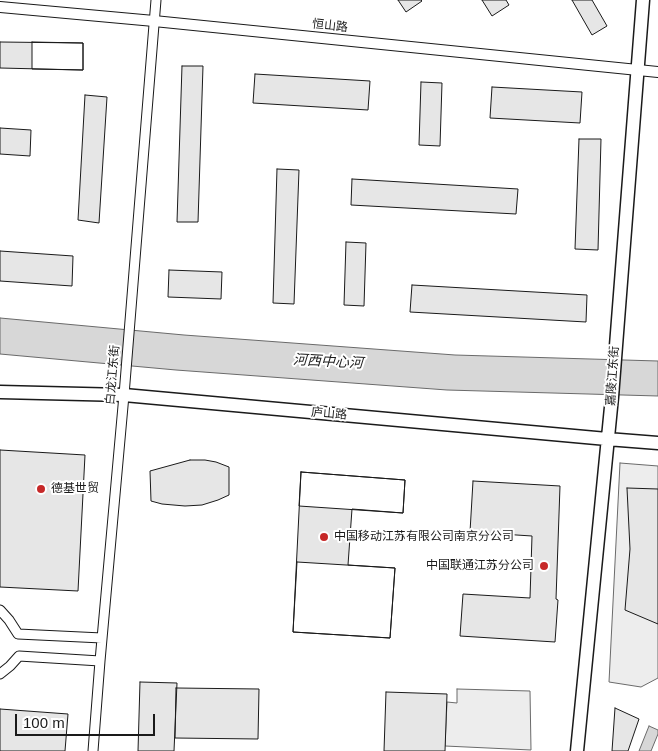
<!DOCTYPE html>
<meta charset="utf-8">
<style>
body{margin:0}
#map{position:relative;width:658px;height:751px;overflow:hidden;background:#fff;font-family:Helvetica,sans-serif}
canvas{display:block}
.scale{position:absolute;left:15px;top:714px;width:140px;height:22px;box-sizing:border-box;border:2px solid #1a1a1a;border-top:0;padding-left:6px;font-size:15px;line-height:18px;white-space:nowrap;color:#1a1a1a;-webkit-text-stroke:4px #fff;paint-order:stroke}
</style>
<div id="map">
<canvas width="658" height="751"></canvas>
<div class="scale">100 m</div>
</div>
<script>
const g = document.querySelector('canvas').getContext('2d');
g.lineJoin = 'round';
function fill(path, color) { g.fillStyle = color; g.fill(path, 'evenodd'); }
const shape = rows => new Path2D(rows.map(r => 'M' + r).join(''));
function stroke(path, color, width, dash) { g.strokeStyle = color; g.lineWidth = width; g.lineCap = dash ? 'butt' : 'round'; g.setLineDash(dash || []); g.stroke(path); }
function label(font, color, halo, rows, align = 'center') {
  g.font = font + ' Helvetica,"Noto Sans SC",sans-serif'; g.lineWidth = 4; g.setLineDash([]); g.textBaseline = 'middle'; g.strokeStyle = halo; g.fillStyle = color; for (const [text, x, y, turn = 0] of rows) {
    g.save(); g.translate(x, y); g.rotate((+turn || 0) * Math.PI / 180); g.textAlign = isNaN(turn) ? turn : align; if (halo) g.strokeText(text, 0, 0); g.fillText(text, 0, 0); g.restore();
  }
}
const built = shape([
 [620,463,658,466,658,678,641,687,609,682,620,463],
 [457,689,530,691,531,750,445,746,447,702,457,703,457,689]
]);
fill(built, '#ededed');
stroke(built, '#6a6a6a', 1);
const water = shape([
 [0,318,184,335,455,355,658,361,658,396,447,390,176,370,0,354,0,318],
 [649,726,658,730,658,734,651,751,639,751,649,726]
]);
fill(water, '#d7d7d7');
stroke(water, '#6a6a6a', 1);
const building = shape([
 [398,0,421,0,422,1,406,12,398,0],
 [482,0,506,0,509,5,492,16,482,0],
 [572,0,592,0,607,26,592,35,572,0],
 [0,42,83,43,83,70,0,68,0,42],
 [32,42,83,43,83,70,32,69,32,42],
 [182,66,203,66,198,222,177,222,182,66],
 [255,74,370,81,368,110,253,103,255,74],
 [421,82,442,83,440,146,419,145,421,82],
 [492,87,582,92,580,123,490,118,492,87],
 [85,95,107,97,99,223,78,220,85,95],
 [0,128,31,130,30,156,0,154,0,128],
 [579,139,601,139,598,250,575,249,579,139],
 [277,169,299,170,294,304,273,303,277,169],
 [352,179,518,189,516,214,351,205,352,179],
 [346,242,366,243,364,306,344,305,346,242],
 [0,251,73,256,72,286,0,281,0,251],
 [169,270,222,272,221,299,168,297,169,270],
 [412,285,587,295,586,322,410,312,412,285],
 [0,450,85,455,78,591,0,587,0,450],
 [190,460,205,460,216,462,229,467,229,495,218,500,202,505,185,506,162,504,151,501,150,471,190,460],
 [301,472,405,480,403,513,299,506,301,472],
 [301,472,405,480,403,513,352,509,348,565,395,568,390,638,293,632,301,472],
 [473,481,560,486,556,599,558,600,555,642,460,636,463,594,530,598,532,536,470,532,473,481],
 [627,488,658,489,658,624,625,610,630,549,627,488],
 [297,562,395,568,390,638,293,632,297,562],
 [140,682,177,683,174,751,138,751,140,682],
 [176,688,259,689,258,739,175,738,176,688],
 [386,692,447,694,445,751,384,751,386,692],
 [615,708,639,719,628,751,612,751,615,708],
 [0,709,68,714,65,751,0,751,0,709]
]);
fill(building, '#e6e6e6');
stroke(building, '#1a1a1a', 1);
const minor = shape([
 [0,610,9,620,18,634,102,638],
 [0,674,10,666,19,656,100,661],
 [93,751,100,661,124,395,156,0]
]);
const tertiary = shape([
 [0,7,154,21,658,72]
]);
const secondary = shape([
 [0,392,124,395,607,439,658,443],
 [577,751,612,397,643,0]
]);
stroke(minor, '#1a1a1a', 11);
stroke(tertiary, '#1a1a1a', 12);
stroke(secondary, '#1a1a1a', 15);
stroke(minor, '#fff', 9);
stroke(tertiary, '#fff', 10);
stroke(secondary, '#fff', 12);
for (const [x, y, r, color] of [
 [41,489,5,"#c62828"],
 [324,537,5,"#c62828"],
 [544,566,5,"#c62828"]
]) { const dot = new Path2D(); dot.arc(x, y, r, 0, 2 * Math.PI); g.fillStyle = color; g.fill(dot); stroke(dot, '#fff', 2); }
label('12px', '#1a1a1a', '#fff', [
 ["恒山路",330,26,6],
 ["白龙江东街",113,375,-85],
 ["嘉陵江东街",613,376,-86],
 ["庐山路",329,414,5]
]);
label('12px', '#1a1a1a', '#fff', [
 ["德基世贸",51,489],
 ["中国移动江苏有限公司南京分公司",334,537],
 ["中国联通江苏分公司",534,566,"right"]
], 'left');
label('italic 14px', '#1a1a1a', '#fff', [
 ["河西中心河",328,362,3]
]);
</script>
